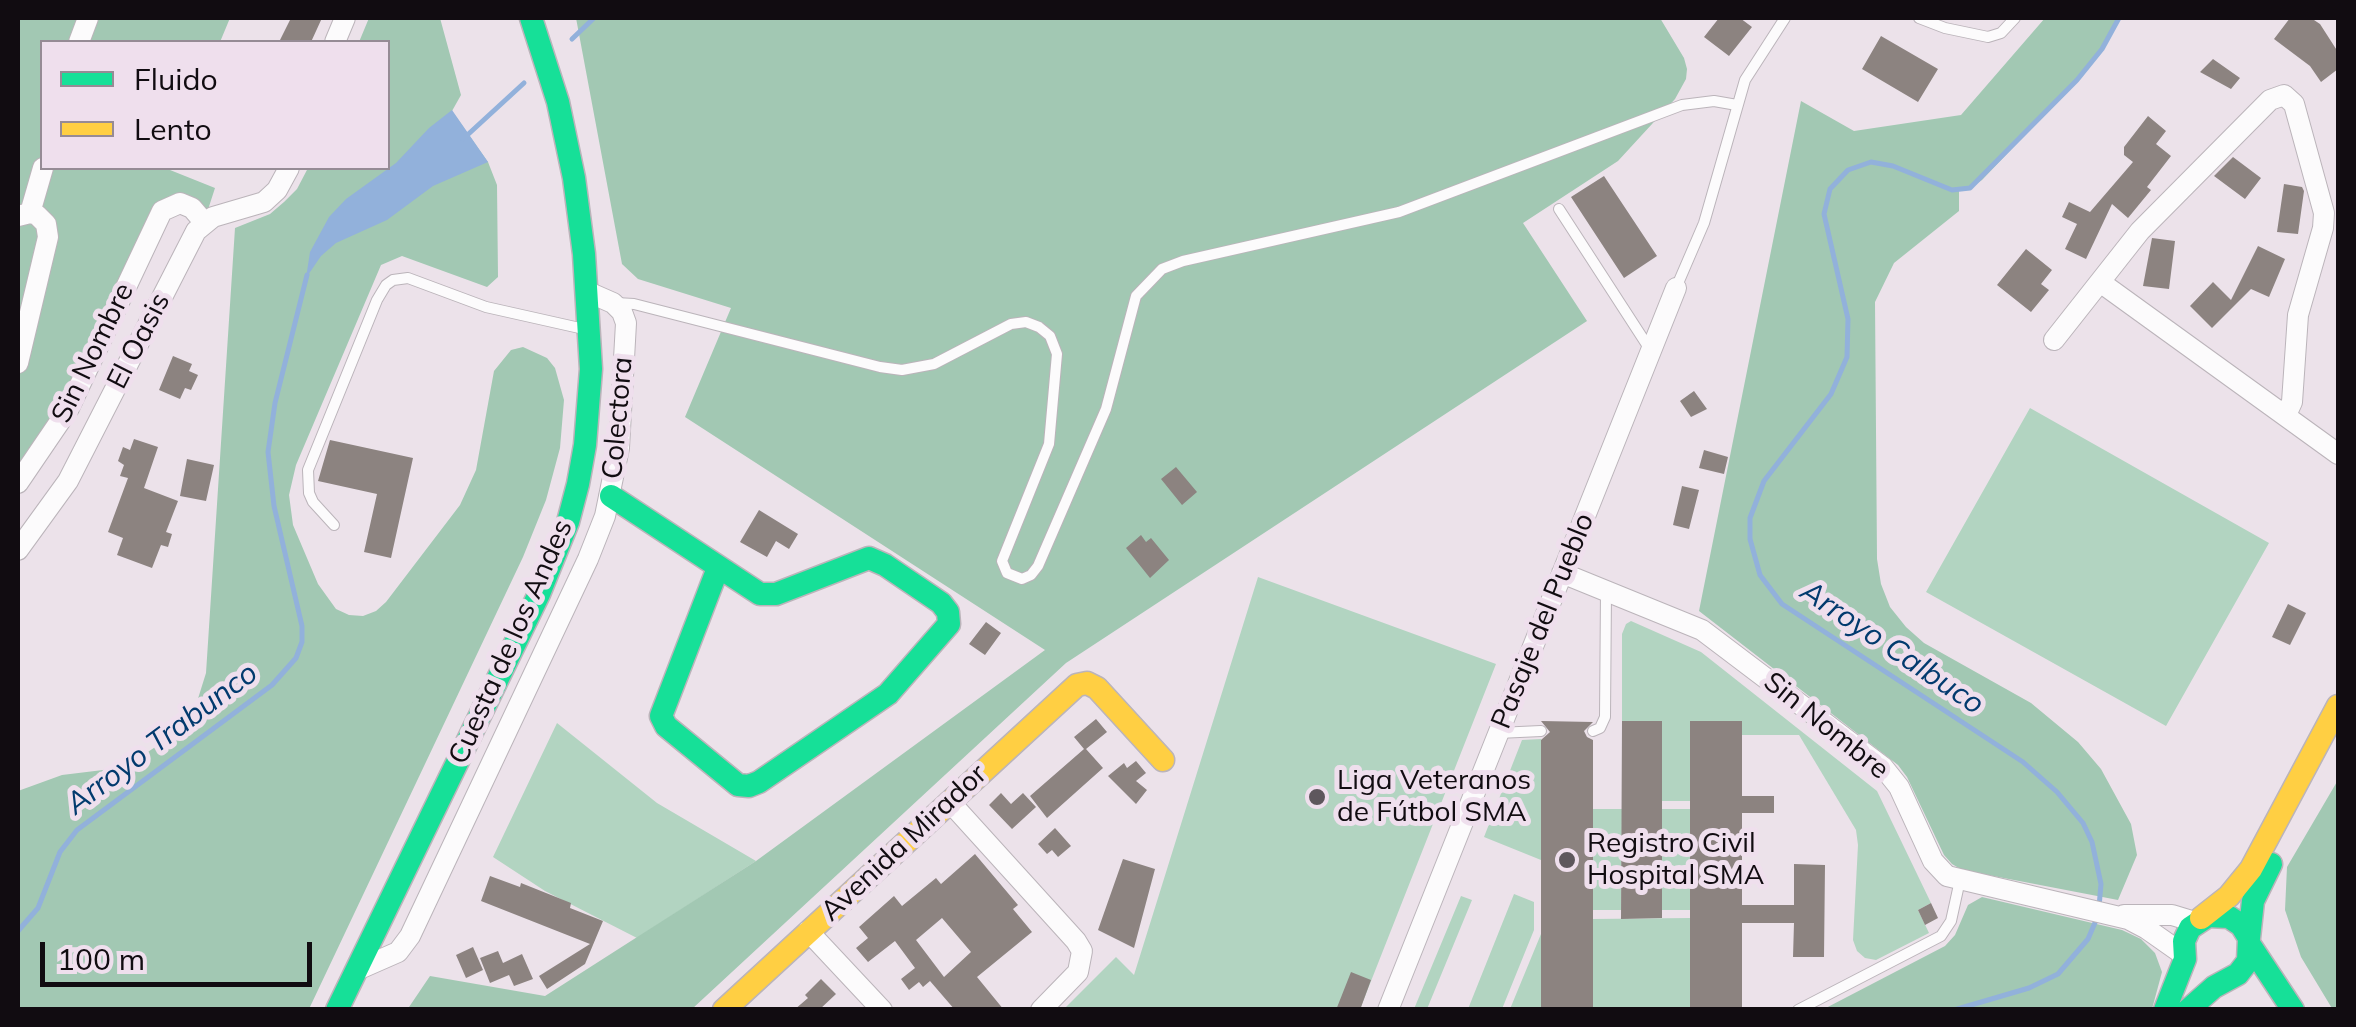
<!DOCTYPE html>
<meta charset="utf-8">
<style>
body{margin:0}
#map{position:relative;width:2356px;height:1027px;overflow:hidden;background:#ece2ea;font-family:Mulish,sans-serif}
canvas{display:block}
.frame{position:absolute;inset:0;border:20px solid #110c11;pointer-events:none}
.legend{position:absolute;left:40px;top:40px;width:350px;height:130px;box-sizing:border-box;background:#efdfed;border:2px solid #968b95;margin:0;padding:12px 18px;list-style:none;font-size:30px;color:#110c11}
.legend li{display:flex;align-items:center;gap:20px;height:50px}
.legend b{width:50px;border:2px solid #968b95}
.scale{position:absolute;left:40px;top:942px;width:272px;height:45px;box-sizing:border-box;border:5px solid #110c11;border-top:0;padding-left:12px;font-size:30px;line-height:35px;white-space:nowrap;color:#110c11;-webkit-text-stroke:8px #efdfed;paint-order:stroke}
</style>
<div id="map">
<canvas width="2356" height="1027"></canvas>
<div class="frame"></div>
<ul class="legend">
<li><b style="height:12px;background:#16e098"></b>Fluido</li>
<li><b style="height:12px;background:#ffcf43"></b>Lento</li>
</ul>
<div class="scale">100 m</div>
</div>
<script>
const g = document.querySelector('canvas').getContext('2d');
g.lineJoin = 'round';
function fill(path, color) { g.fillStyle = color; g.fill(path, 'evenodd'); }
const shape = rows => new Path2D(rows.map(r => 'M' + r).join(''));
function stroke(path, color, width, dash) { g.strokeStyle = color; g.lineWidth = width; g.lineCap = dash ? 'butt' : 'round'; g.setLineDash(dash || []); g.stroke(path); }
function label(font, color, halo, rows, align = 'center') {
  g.font = font + ' Mulish,sans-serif'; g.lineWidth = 10; g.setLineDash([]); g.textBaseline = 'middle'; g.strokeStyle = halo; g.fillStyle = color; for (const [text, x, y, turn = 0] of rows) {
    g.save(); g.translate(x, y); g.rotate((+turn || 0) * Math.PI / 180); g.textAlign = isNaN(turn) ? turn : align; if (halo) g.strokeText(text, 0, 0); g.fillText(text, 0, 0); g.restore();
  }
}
fill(shape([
 [2030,408,2269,543,2166,726,1926,592],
 [1258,577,1496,664,1360,1009,1063,1010,1116,957,1134,975],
 [1631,621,1701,652,1877,791,1931,903,1918,910,1929,933,1876,960,1865,958,1857,951,1853,940,1858,845,1856,830,1799,735,1742,735,1742,721,1691,721,1690,801,1662,801,1662,722,1622,721,1622,634,1626,624],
 [557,723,657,803,756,861,637,938,545,891,493,857],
 [1541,739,1541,860,1484,837,1522,740],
 [1593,809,1622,809,1621,910,1593,910],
 [1662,809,1690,809,1690,910,1662,910],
 [1514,894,1534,902,1534,930,1502,1009,1468,1009],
 [1461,896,1472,900,1427,1009,1414,1009],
 [1690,918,1690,1009,1593,1010,1593,919],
 [1541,934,1541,1009,1510,1009]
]), '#b2d4c1');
fill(shape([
 [18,18,230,18,220,42,42,42,42,168,170,168,170,170,215,188,204,222,173,203,78,390,18,483],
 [369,18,440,18,461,95,452,111,488,162,497,185,498,277,487,287,402,256,381,265,296,465,289,495,293,525,318,584,336,609,349,615,363,616,376,611,386,602,460,505,476,470,494,371,511,350,523,347,547,358,555,368,564,400,560,448,546,500,523,557,309,1009,18,1010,18,791,62,775,103,770,139,758,170,737,196,705,206,673,235,228,270,214,284,202,297,189,308,168,388,168,388,42,359,42],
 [576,18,1660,18,1684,58,1687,69,1686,79,1675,99,1618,161,1523,223,1587,321,1066,663,692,1009,407,1010,430,976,545,996,756,861,1045,650,685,417,731,308,638,279,622,264],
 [2045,18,2119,18,2102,49,2064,94,1982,180,1970,188,1959,191,1959,211,1894,263,1875,302,1877,559,1881,584,1890,607,1906,627,1924,643,2031,703,2078,742,2101,769,2131,824,2137,855,2118,900,1962,870,1952,864,1944,855,1907,777,1898,765,1699,611,1801,101,1854,131,1961,115],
 [2338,780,2338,1009,2333,1010,2301,957,2285,910,2287,867],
 [1982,897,2122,930,2141,939,2155,953,2162,972,2152,1009,1822,1010,1945,946,1955,935,1968,905]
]), '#a2c8b3');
fill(shape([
 [452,110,488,162,433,186,387,220,336,243,321,256,306,278,310,252,329,217,346,199,396,163,429,128]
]), '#92b1db');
stroke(shape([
 [572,39,594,18],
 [463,139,524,83],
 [2099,907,2101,884,2092,842,2083,823,2057,792,2023,762,1782,604,1760,575,1750,539,1750,518,1764,481,1831,394,1847,357,1848,319,1824,214,1830,189,1848,170,1871,162,1893,166,1952,190,1970,188,2077,80,2102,49,2119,18],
 [18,931,38,908,60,852,77,830,272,685,296,658,302,642,302,626,274,506,268,452,275,403,307,275],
 [1954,1010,2029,988,2058,974,2088,939,2097,918]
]), '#92b1db', 5);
fill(shape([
 [291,18,322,18,311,42,279,42],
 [1719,18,1740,18,1752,27,1729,56,1704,37],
 [2290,18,2311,18,2320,24,2338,52,2338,69,2321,82,2310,66,2274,39],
 [1881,36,1938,69,1918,102,1862,69],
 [2213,59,2240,78,2231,89,2200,72],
 [2148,116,2166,131,2156,144,2171,156,2147,187,2151,190,2128,218,2112,204,2086,259,2065,249,2077,224,2062,217,2069,202,2090,212,2133,162,2124,155,2124,147],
 [2233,157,2261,178,2245,199,2214,176],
 [1604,176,1657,256,1624,278,1571,197],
 [2284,184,2302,187,2304,191,2298,234,2277,232],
 [2152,238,2175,241,2169,289,2143,286],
 [2258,246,2285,259,2269,297,2251,289,2212,328,2190,306,2213,282,2231,300],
 [2026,249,2052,270,2041,284,2049,290,2031,312,1997,285],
 [173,356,192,364,189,371,198,375,191,390,185,388,180,399,159,390],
 [1694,391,1707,409,1691,417,1680,401],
 [134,439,158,447,144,488,178,501,166,532,172,534,168,547,161,545,152,568,117,555,123,538,108,532,128,478,120,476,124,465,118,461,123,447,130,450],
 [330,440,413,458,391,558,364,552,377,494,318,481],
 [1704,450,1728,457,1724,474,1699,468],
 [187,459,214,465,206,501,180,496],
 [1176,467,1197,492,1182,505,1161,479],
 [1682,486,1699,490,1689,529,1673,525],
 [759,510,798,534,789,549,776,541,767,557,740,542],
 [1141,535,1146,542,1151,538,1169,560,1150,578,1126,548],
 [2288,604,2306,613,2290,645,2272,637],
 [986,622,1001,633,985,655,969,644],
 [1096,719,1107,732,1086,749,1103,768,1047,818,1030,796,1084,749,1074,737],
 [1541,721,1593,722,1584,731,1587,737,1593,740,1593,1010,1541,1010,1541,740,1550,732],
 [1622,721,1662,721,1662,918,1621,919],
 [1690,721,1742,721,1742,796,1774,796,1774,813,1742,813,1742,905,1794,905,1794,864,1825,865,1824,957,1793,957,1794,923,1742,923,1742,1010,1690,1010],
 [1136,761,1146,773,1136,781,1147,790,1136,804,1108,776,1124,763,1127,768],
 [1001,793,1011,804,1023,793,1036,807,1012,829,989,805],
 [1055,828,1071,846,1058,857,1052,850,1047,854,1038,844],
 [975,854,1018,905,1013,909,1032,932,977,977,1004,1010,955,1010,930,981,923,987,919,982,909,990,901,979,915,968,895,941,868,962,856,948,868,938,859,927,894,896,902,906,936,878,941,884],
 [942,918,971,952,944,977,916,940],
 [1123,859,1155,869,1134,948,1098,930],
 [490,876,520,887,521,883,571,903,570,908,603,921,585,964,547,989,539,976,590,944,481,901],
 [1931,903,1938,918,1925,925,1918,910],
 [473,947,483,970,466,978,456,955],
 [498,951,503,963,522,954,533,979,514,986,509,975,490,983,480,958],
 [1351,972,1371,980,1360,1010,1336,1010],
 [821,979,836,994,819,1010,794,1010,808,998,805,995]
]), '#8c8380');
const lane = shape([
 [1919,18,1945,28,1988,37,2001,33,2015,18],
 [1559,209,1651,351],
 [1676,288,1704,223,1745,80,1785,18],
 [616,303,634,304,880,367,902,370,934,364,1011,324,1026,322,1039,327,1050,336,1057,354,1049,444,1002,561,1007,573,1022,579,1031,575,1038,566,1106,409,1136,296,1162,269,1183,261,1399,212,1682,105,1714,101,1737,105],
 [334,525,313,502,309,493,308,470,377,300,386,285,393,280,408,278,486,307,584,329],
 [1593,731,1600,728,1605,717,1606,591],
 [1498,733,1541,731],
 [1798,1010,1941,936,1951,921,1960,880]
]);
const street = shape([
 [79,42,88,18],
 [335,42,345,18],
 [30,213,43,168],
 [18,216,30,213,37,215,46,224,48,237,18,363],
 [2100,282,2338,454],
 [2054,340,2140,231,2270,100,2284,95,2294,104,2324,213,2323,228,2298,315,2292,402,2286,415],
 [18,483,69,408,162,211,180,203,192,208,204,222],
 [18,550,68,481,196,231,213,217,264,202,277,190,289,168],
 [1562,573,1702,630,1883,767,1899,787,1933,861,1947,876,2128,919,2147,929,2184,955],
 [949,801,1076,941,1082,951,1078,972,1041,1010],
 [2124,915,2172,915,2195,922],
 [808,931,882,1010],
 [357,970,398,952,410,936,588,559,605,516,619,448,626,323,622,312,613,303,588,292],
 [1388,1010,1676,288]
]);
const fast = shape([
 [611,496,760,594,776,594,869,558,885,565,941,603,948,612,949,624,888,694,759,782,749,786,738,785,666,726,661,716,718,568],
 [2249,938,2253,901,2271,864],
 [2250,945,2293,1010],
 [337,1010,539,594,568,522,578,484,585,445,591,369,584,254,574,178,558,102,531,18],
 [2165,1010,2185,959,2184,941,2190,928,2208,916,2229,917,2241,925,2249,938,2248,961,2238,974,2214,987,2188,1010]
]);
const slow = shape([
 [2201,918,2229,896,2251,869,2338,706],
 [724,1010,1077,685,1087,683,1097,688,1163,760]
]);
stroke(lane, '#bbb4ba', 12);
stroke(street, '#bbb4ba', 22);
stroke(fast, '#bbb4ba', 25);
stroke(slow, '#bbb4ba', 25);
stroke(lane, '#fcfbfc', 10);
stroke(street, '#fcfbfc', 20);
stroke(fast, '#16e098', 22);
stroke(slow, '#ffcf43', 22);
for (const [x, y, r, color] of [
 [1317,797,10,"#5e575d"],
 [1567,860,10,"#5e575d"]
]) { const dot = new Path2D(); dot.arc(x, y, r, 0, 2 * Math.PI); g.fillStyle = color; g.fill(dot); stroke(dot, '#efdfed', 4); }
label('28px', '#110c11', '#efdfed', [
 ["El Oasis",139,341,-63],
 ["Sin Nombre",93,353,-64],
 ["Colectora",618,418,-85],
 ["Pasaje del Pueblo",1543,621,-68],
 ["Cuesta de los Andes",511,642,-66],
 ["Sin Nombre",1826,726,39],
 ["Avenida Mirador",904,843,-43]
]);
label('28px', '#110c11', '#efdfed', [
 ["Liga Veteranos",1337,781],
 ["de Fútbol SMA",1337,813],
 ["Registro Civil",1587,844],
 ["Hospital SMA",1587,876]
], 'left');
label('italic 30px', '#023a6e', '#efdfed', [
 ["Arroyo Calbuco",1892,648,34],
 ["Arroyo Trabunco",162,739,-37]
]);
</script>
